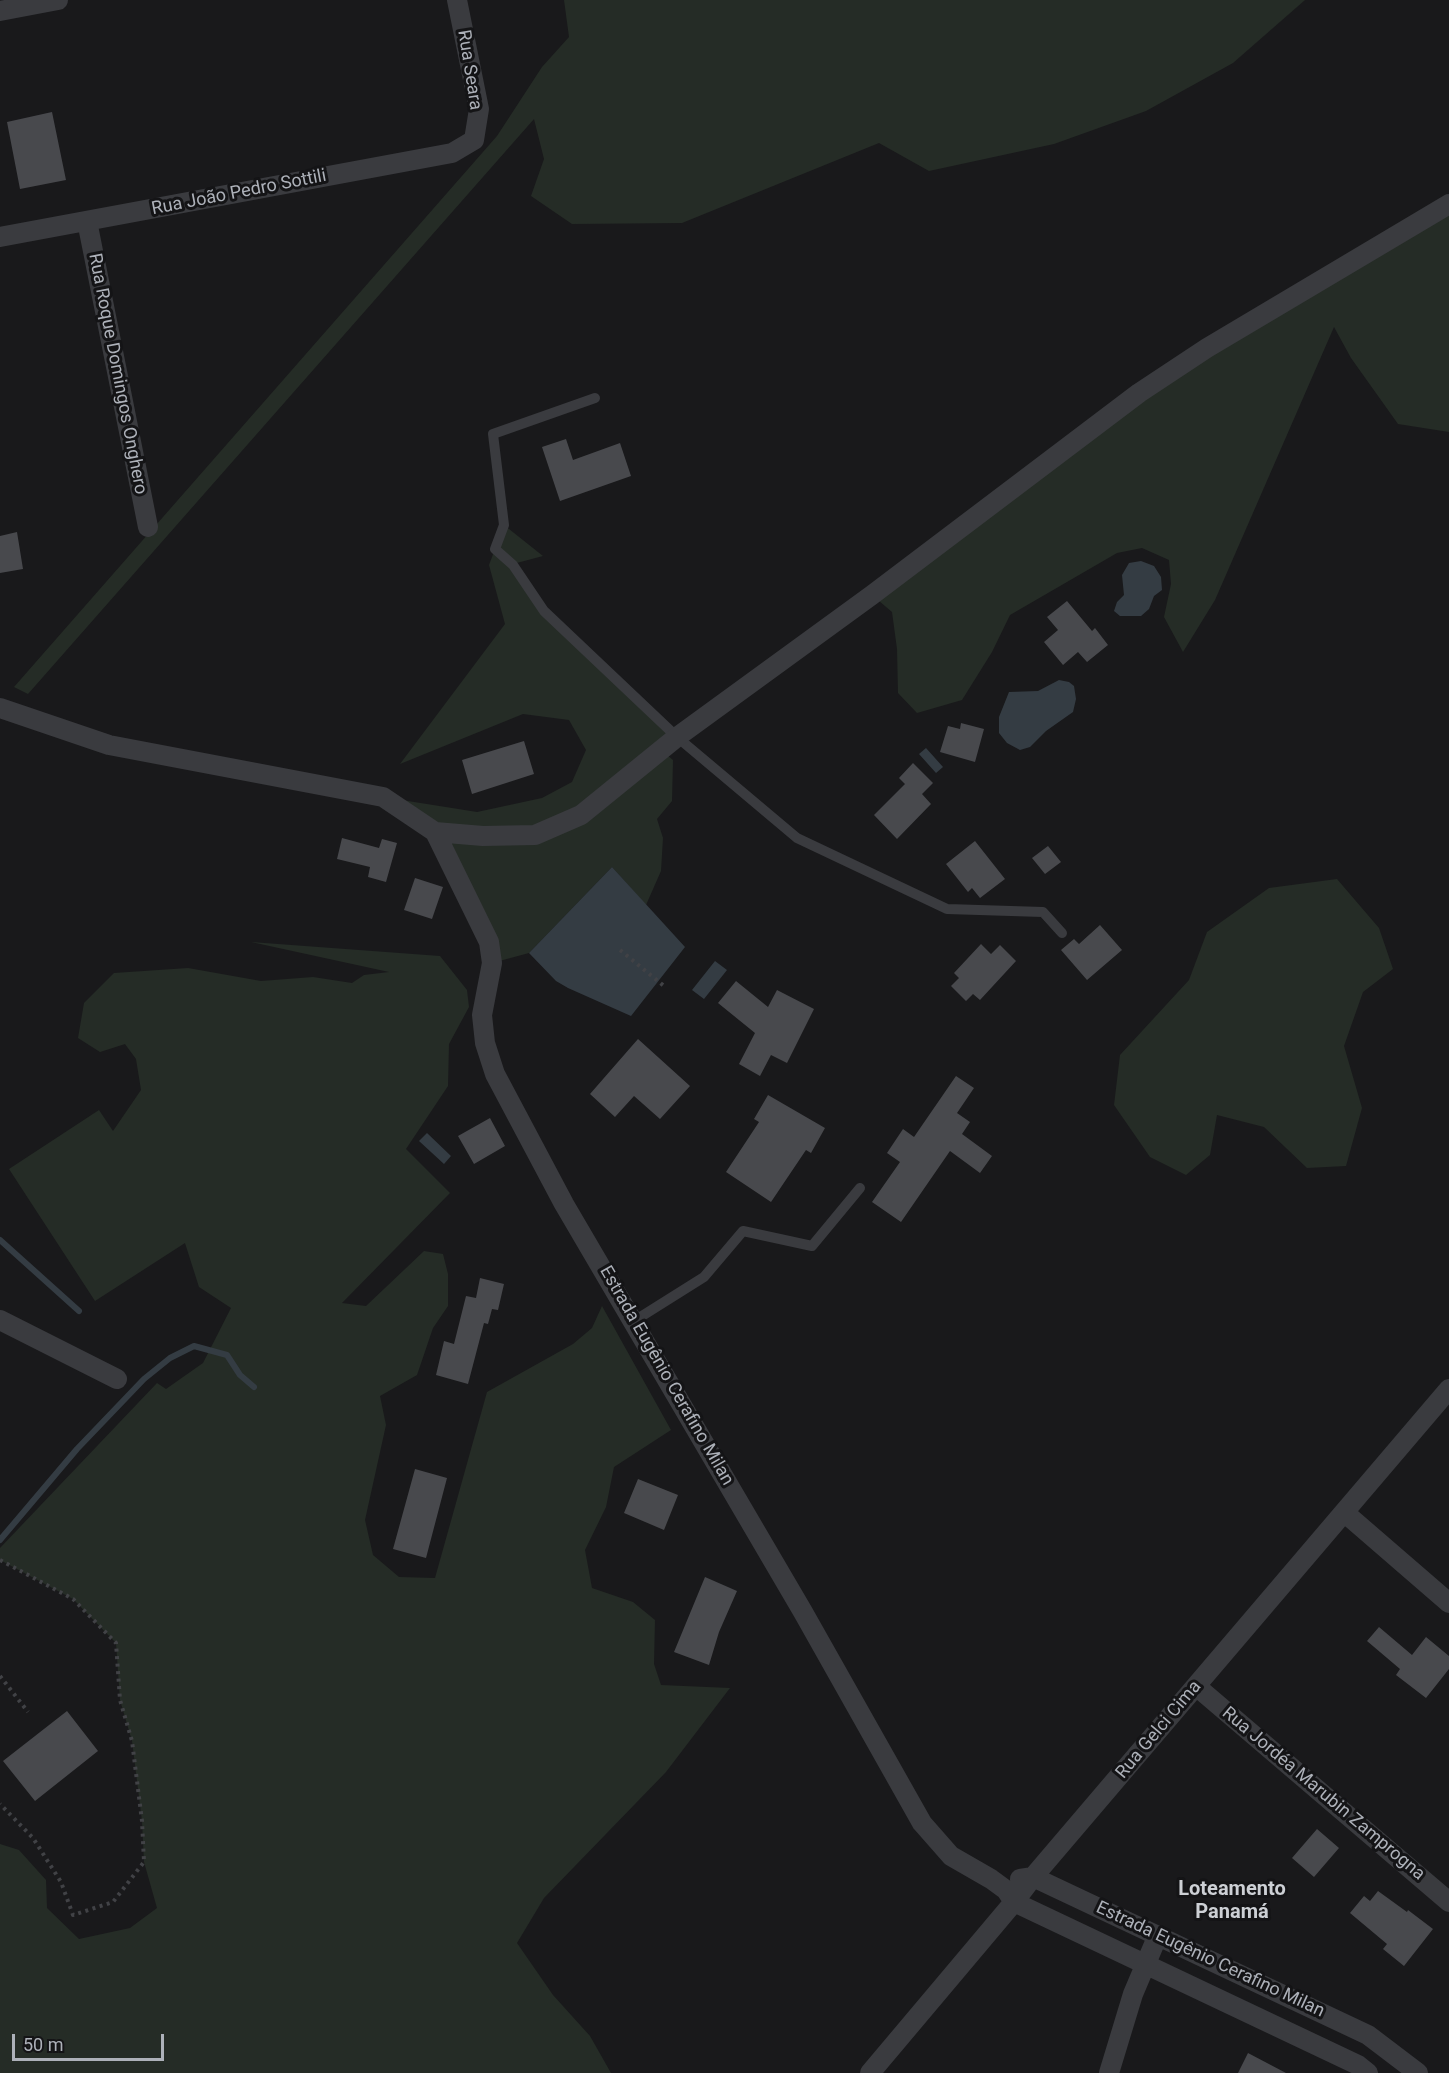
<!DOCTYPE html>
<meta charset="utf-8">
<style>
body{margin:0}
#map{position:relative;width:1449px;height:2073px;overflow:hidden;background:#19191b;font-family:Roboto,sans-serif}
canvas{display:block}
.scale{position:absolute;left:12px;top:2034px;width:152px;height:27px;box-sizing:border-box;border:3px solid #adb1b9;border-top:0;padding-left:8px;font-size:18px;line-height:21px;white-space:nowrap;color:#adb1b9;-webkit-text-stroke:4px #141416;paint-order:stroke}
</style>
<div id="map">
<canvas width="1449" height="2073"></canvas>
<div class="scale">50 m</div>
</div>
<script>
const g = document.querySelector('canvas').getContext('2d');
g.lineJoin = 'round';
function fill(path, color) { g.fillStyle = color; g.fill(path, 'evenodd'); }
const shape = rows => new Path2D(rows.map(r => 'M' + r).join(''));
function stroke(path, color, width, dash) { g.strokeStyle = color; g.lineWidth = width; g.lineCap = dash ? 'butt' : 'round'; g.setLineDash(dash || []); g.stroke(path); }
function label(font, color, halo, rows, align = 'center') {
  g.font = font + ' Roboto,sans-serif'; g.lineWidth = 6; g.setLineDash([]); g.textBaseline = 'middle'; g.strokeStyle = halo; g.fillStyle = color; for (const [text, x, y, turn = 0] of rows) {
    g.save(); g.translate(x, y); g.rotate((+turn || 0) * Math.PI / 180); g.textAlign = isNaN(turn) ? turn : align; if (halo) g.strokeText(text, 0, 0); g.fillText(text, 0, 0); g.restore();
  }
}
fill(shape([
 [564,0,1305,0,1233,63,1146,111,1054,144,929,171,879,143,682,223,572,224,531,196,544,159,534,119,28,694,14,687,497,136,542,67,569,37],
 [1449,204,1449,432,1398,424,1351,358,1334,327,1215,600,1183,652,1164,617,1171,584,1169,560,1142,548,1117,553,1010,615,992,652,962,700,917,713,898,693,897,649,892,612,872,595,1139,393],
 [504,525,543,556,513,564,544,611,677,737,661,750,673,760,672,801,657,819,663,838,661,871,646,905,612,867,529,953,492,963,445,855,383,797,477,812,542,798,572,782,586,750,569,720,523,714,400,764,505,624,489,565],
 [1337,879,1379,928,1393,969,1363,992,1344,1046,1362,1108,1346,1166,1307,1168,1264,1127,1217,1115,1210,1155,1186,1175,1150,1157,1114,1105,1120,1055,1189,980,1207,932,1269,888],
 [251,942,440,956,467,990,469,1007,449,1044,448,1086,406,1149,450,1193,342,1303,366,1306,424,1251,443,1254,448,1274,448,1306,433,1328,417,1375,380,1396,386,1425,365,1520,373,1555,399,1577,435,1578,487,1392,573,1344,592,1328,602,1306,671,1430,614,1467,606,1507,585,1550,592,1588,633,1602,655,1620,654,1664,661,1685,730,1688,666,1772,544,1898,517,1943,553,1995,590,2036,611,2073,0,2073,0,1844,19,1850,46,1880,47,1908,79,1939,130,1928,157,1908,144,1862,142,1821,132,1741,120,1700,116,1643,73,1599,0,1560,0,1548,157,1383,166,1389,203,1363,231,1308,199,1287,185,1243,95,1301,9,1169,99,1110,113,1131,141,1090,136,1059,125,1044,100,1052,78,1038,84,1003,114,973,188,968,261,981,313,977,352,983,364,975,389,972]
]), '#252c26');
fill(shape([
 [1141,561,1154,566,1161,577,1162,590,1154,596,1149,609,1141,616,1120,616,1114,611,1117,602,1124,595,1122,575,1129,563],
 [1059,680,1069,682,1074,686,1076,699,1073,712,1046,731,1030,747,1020,750,1007,743,999,733,999,717,1009,692,1038,691],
 [926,748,943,767,936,773,919,754],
 [612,867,685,947,631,1016,568,988,556,981,529,953],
 [715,961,727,970,704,999,692,990],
 [427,1133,451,1156,444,1164,419,1141]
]), '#343c43');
stroke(shape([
 [0,1240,79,1311],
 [0,1540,77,1449,144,1379,170,1358,194,1346,227,1355,240,1375,254,1387]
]), '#343c43', 6);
fill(shape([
 [52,112,66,180,20,189,7,122],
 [566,439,573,460,620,443,631,476,560,501,542,447],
 [17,532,23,569,0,573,0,536],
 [1067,601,1092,631,1095,628,1108,645,1087,662,1078,652,1063,665,1044,642,1058,630,1047,617],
 [961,723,984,729,975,762,940,752,948,726,960,729],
 [524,741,534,774,472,794,462,760],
 [913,763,933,783,922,794,931,804,897,839,874,815,905,784,899,778],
 [342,838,379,848,382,839,397,843,386,882,368,877,370,867,337,859],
 [975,841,1005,879,980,898,972,888,968,892,946,864],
 [1048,846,1061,862,1045,874,1032,858],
 [415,878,443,887,432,919,404,910],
 [1100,925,1122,950,1087,980,1061,950,1074,939,1079,944],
 [981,944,991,954,1000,945,1016,961,980,1000,973,994,966,1001,951,986,959,978,954,973],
 [736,981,768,1007,777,990,814,1009,787,1063,771,1055,760,1076,739,1064,755,1033,718,1003],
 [638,1039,690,1086,660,1119,634,1096,615,1117,590,1094],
 [956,1076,974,1088,957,1113,970,1122,962,1134,992,1156,980,1173,950,1151,901,1222,872,1202,900,1162,887,1153,903,1129,914,1137],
 [768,1095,825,1128,811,1153,806,1150,771,1202,726,1172,759,1122,754,1119],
 [490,1118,505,1146,474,1164,458,1136],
 [480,1278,504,1284,498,1310,492,1309,488,1324,484,1323,468,1384,436,1375,444,1341,454,1344,466,1296,476,1298],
 [415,1469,447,1478,426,1558,393,1549],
 [638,1479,678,1495,664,1530,624,1513],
 [705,1577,737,1591,719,1632,709,1665,674,1652],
 [1379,1627,1412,1655,1426,1637,1449,1656,1449,1669,1426,1698,1396,1675,1400,1669,1367,1641],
 [67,1711,98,1751,35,1801,3,1761],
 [1317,1829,1339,1848,1314,1877,1292,1858],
 [1378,1891,1407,1912,1408,1910,1433,1929,1404,1966,1383,1949,1387,1944,1350,1913,1364,1896,1370,1901],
 [1248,2053,1286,2073,1238,2073]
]), '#48494d');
stroke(shape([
 [620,950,664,986],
 [0,1560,73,1599,116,1643,120,1700,132,1741,142,1821,144,1862,113,1902,73,1915,61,1882,33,1838,0,1804],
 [0,1676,28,1712]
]), '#414246', 4, [3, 4.5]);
stroke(shape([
 [595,398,493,434,504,525,495,549,513,565,544,611,677,737,797,838,947,909,1043,912,1062,933],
 [634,1321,704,1277,743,1231,812,1246,860,1188]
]), '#3a3b3f', 10);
stroke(shape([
 [0,11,58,0],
 [87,221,148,527],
 [0,237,452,153,474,140,479,109,457,0],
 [0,708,109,745,383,797,435,832,483,836,535,835,581,815,677,737,872,595,1139,393,1207,348,1449,204],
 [435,832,489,942,492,963,482,1015,485,1043,495,1074,564,1204,803,1612,922,1823,951,1856,991,1879,1006,1890,1014,1902,1358,2065,1368,2073],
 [0,1320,117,1379],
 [1345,1513,1449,1603],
 [1196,1686,1449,1902],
 [1020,1879,1033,1877,1368,2035,1418,2073],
 [870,2073,1014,1902,1033,1877,1449,1389],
 [1109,2073,1133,1994,1158,1935]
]), '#3a3b3f', 20);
label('18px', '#adb1b9', '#141416', [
 ["Rua Seara",469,70,81],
 ["Rua João Pedro Sottili",239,193,-11],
 ["Rua Roque Domingos Onghero",117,374,79],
 ["Estrada Eugênio Cerafino Milan",666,1376,60],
 ["Rua Gelci Cima",1159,1730,-50],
 ["Rua Jordéa Marubin Zamprogna",1323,1794,40],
 ["Estrada Eugênio Cerafino Milan",1210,1960,25]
]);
label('bold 20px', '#cdd0d5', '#141416', [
 ["Loteamento",1232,1890],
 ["Panamá",1232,1913]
]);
</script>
